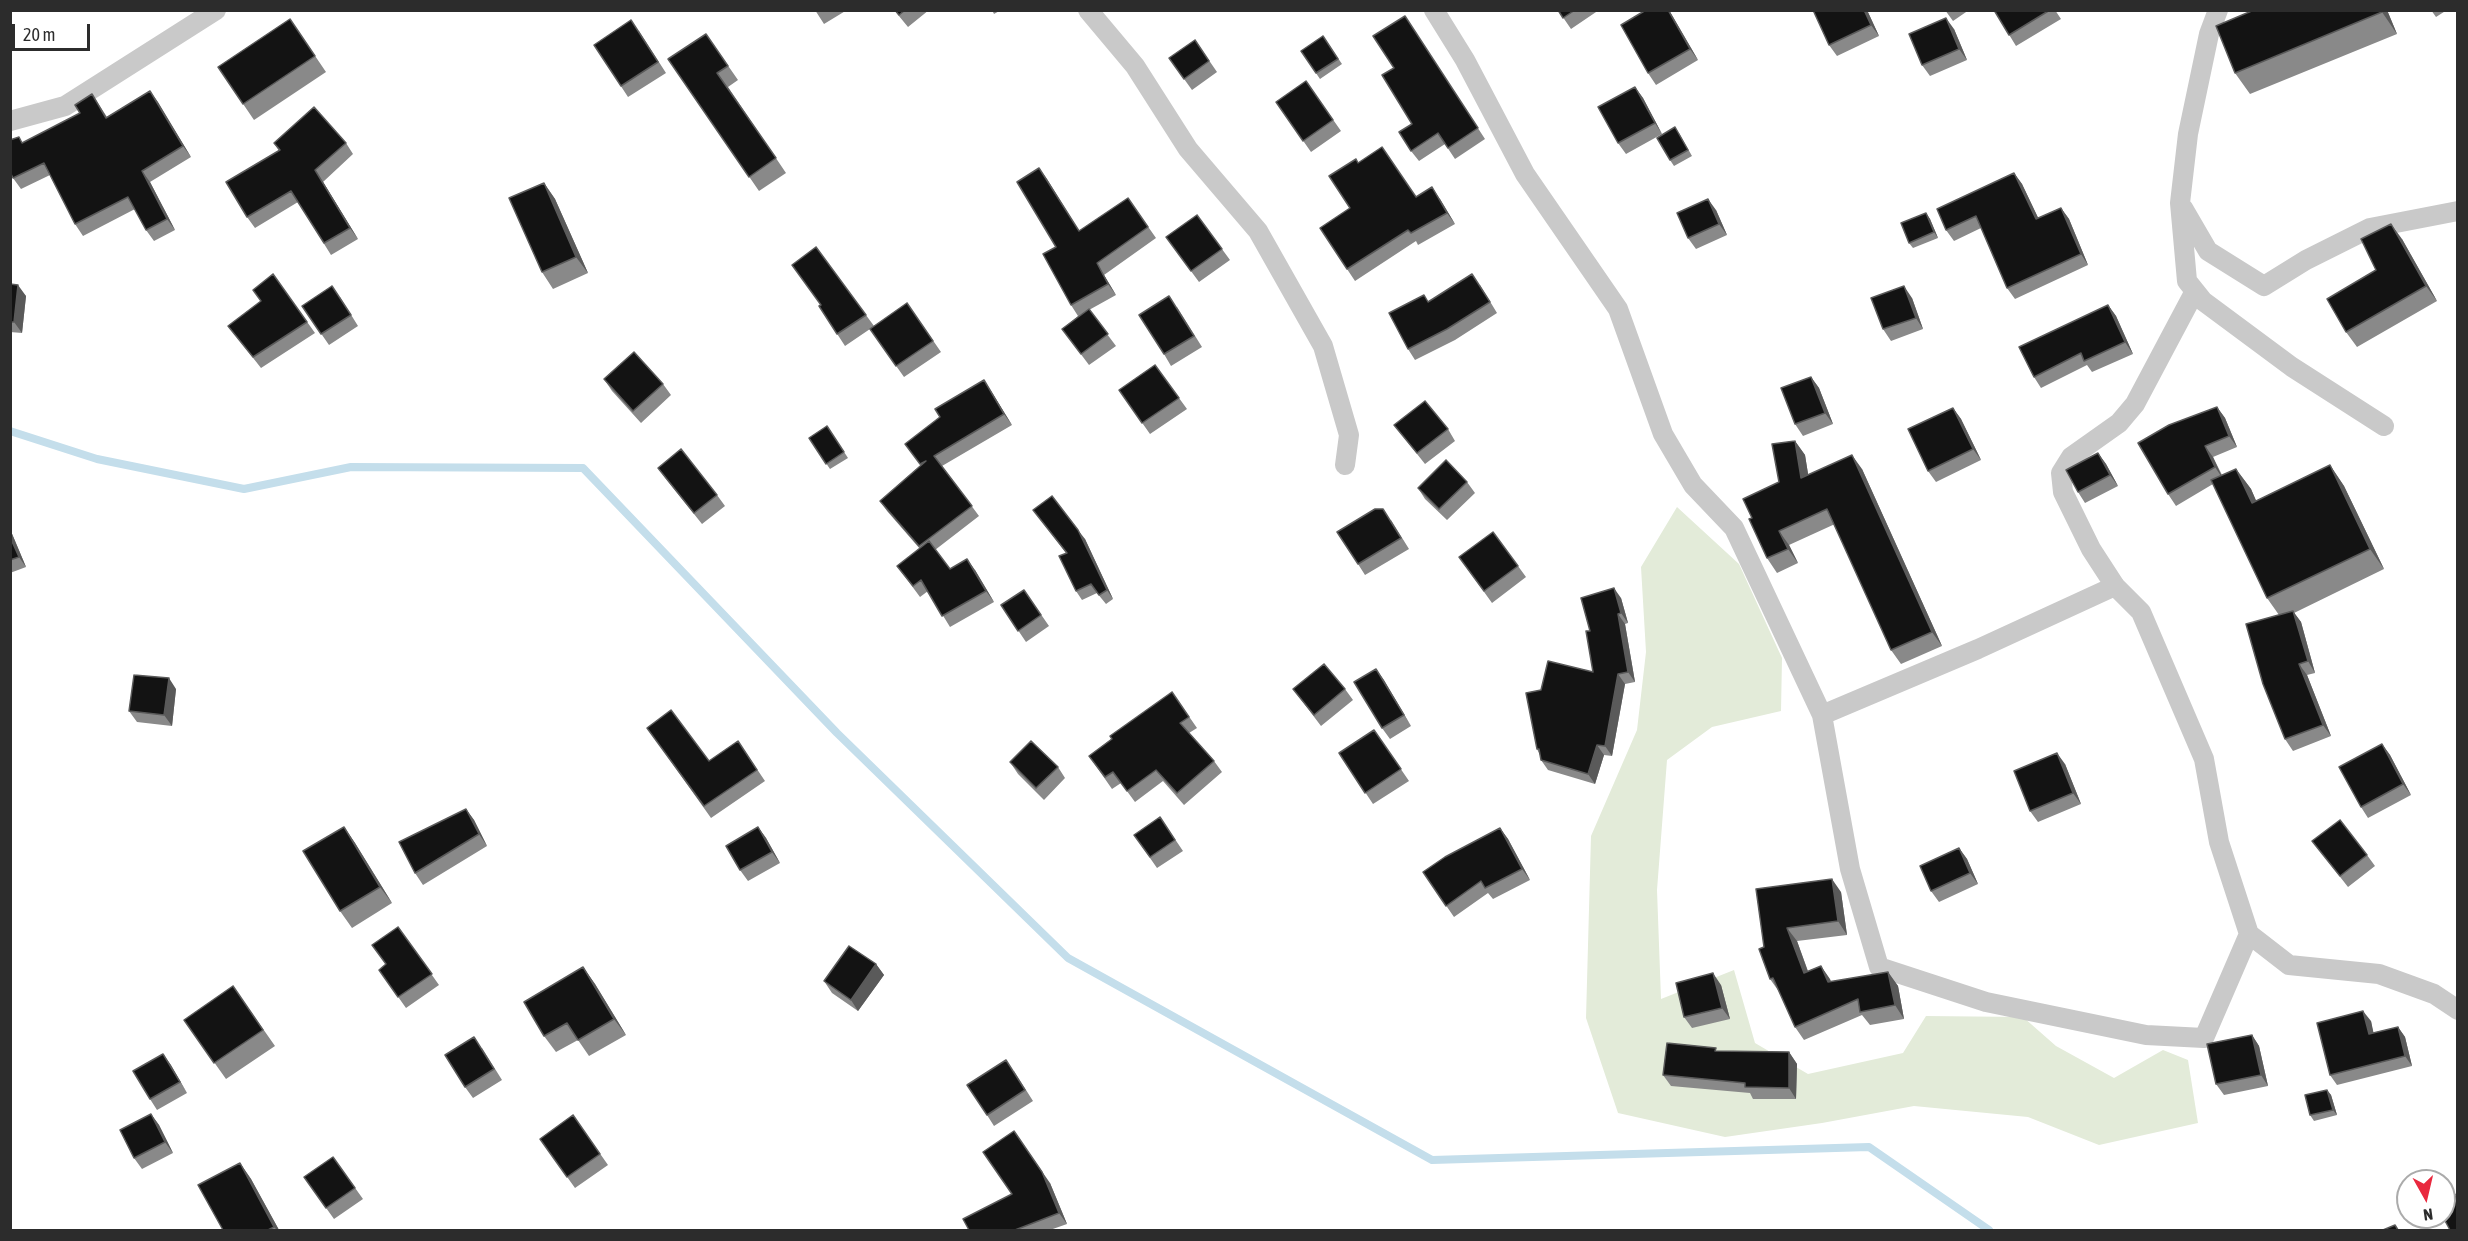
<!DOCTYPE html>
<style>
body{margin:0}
#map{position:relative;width:2468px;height:1241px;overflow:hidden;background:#fff;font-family:"Asap Condensed",sans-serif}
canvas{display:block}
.frame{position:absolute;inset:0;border:12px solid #2c2c2c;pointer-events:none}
.north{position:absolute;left:2396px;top:1169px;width:60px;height:60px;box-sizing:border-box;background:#fff;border:2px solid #ababab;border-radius:50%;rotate:172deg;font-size:16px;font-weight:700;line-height:24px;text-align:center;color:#2c2c2c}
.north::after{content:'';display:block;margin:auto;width:21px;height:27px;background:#e9283e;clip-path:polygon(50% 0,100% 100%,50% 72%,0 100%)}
.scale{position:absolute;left:12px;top:24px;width:78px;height:27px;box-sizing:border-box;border:3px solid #2c2c2c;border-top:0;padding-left:8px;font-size:18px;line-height:21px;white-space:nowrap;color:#2c2c2c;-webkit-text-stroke:4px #fff;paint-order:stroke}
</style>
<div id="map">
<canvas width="2468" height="1241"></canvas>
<div class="frame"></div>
<div class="north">N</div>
<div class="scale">20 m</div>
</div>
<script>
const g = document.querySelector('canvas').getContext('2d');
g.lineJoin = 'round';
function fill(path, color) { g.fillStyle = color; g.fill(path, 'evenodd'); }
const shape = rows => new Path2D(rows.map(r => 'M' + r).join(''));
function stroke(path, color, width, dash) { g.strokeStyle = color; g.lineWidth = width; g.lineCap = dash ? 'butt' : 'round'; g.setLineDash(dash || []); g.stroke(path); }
fill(shape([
 [1677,507,1739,564,1782,658,1781,711,1712,727,1667,760,1657,890,1661,999,1734,970,1755,1043,1808,1074,1903,1053,1926,1016,2023,1017,2056,1046,2114,1078,2163,1050,2188,1060,2198,1123,2099,1145,2028,1117,1914,1106,1822,1123,1725,1137,1618,1113,1586,1018,1591,836,1637,730,1646,652,1641,567]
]), '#e3ebd9');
stroke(shape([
 [10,431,97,459,244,489,351,467,583,468,837,733,1068,958,1432,1160,1869,1147,1989,1230]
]), '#c4deeb', 8);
stroke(shape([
 [1088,10,1135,66,1188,149,1258,231,1323,346,1349,435,1345,465],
 [1434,10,1465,60,1525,174,1618,309,1663,434,1693,485,1734,528,1822,715,1850,869,1879,967,1986,1002,2146,1035,2204,1038,2249,934],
 [2218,10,2209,34,2188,134,2180,203,2187,281,2203,301,2292,367,2384,426],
 [10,121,65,106,216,10],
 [2183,208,2208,251,2264,286,2306,260,2370,228,2458,211],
 [2195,291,2135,404,2119,423,2071,457,2061,473,2063,492,2091,549,2115,586,2141,612,2204,759,2219,842,2249,934,2289,965,2379,974,2434,994,2458,1010],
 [1822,715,1978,649,2115,586]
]), '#c9c9c9', 20);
fill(shape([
 [815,10,847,10,824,24],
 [894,10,929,10,908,27],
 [992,10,1001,10,994,14],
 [1558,10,1599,10,1571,29],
 [1646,10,1669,10,1698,60,1656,85,1648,73],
 [1867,10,1879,36,1837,56,1829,45],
 [1945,10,1969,10,1953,21],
 [1994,10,2055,10,2061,19,2016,46],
 [2254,10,2387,10,2397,34,2250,94,2235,73],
 [2431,10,2447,10,2436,17],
 [290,19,326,72,254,120,218,67],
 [1412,27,1485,139,1455,159,1445,144,1419,161,1411,151,1412,124,1394,68],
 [1954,29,1967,60,1930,76,1922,65],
 [639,31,666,73,628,97,594,45],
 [706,34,738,80,728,87,786,173,759,191,668,59],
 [1323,36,1342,64,1320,79,1301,51],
 [1195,40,1217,72,1192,90,1169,58],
 [1306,81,1341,131,1311,152,1276,102],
 [1635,87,1643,98,1662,134,1626,154,1618,143],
 [150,91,191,157,150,182,175,230,154,241,146,230,135,209,83,236,75,224,50,175,21,189,13,178,23,143,80,113,92,94,107,117],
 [1679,133,1692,156,1674,166,1670,160],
 [274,143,346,143,353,154,323,182,358,239,331,255,298,202,255,228,247,217,279,151],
 [1358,163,1416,197,1440,199,1455,224,1418,245,1416,241,1355,281,1347,269,1350,208],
 [1039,168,1079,231,1128,198,1156,238,1104,275,1116,295,1089,310,1116,346,1089,365,1062,329,1078,316,1071,305,1056,247],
 [2014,173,2022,184,2038,218,2061,208,2069,219,2088,265,2015,299,2007,288,1981,228,1954,241,1946,230],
 [544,183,555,199,588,273,553,289,542,272],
 [1716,210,1727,235,1696,249,1688,238],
 [1926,213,1930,219,1938,238,1913,248,1909,243],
 [1197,215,1230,260,1199,282,1166,237],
 [2402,239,2437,301,2357,347,2346,332,2376,270],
 [816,247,874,326,907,303,941,352,904,377,870,329,845,346,819,306,821,305],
 [273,274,315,333,261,368,228,326,261,301],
 [10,284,26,296,22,333,10,332],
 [1480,285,1497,313,1455,340,1415,360,1408,349,1429,301],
 [340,297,358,326,329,345,302,306],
 [1912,298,1923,329,1891,341,1883,329],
 [2108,305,2116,316,2133,354,2092,372,2087,365,2041,388,2034,377],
 [1177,307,1202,347,1171,366,1164,354],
 [1155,365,1187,409,1150,434,1119,390],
 [1811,377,1819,388,1833,424,1803,436,1795,424],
 [604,379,663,384,671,395,641,423,612,391],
 [991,391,1012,425,942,466,979,516,935,550,950,569,975,570,994,602,950,627,928,591,920,597,897,566,920,549,887,511,880,501,921,465,905,444],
 [2217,407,2225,418,2237,447,2213,457,2222,475,2236,469,2251,489,2256,501,2330,465,2344,486,2384,569,2294,613,2301,622,2315,673,2307,675,2331,736,2293,751,2285,739,2279,615,2267,598,2213,484,2176,506,2168,494],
 [1953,408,1961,419,1981,460,1936,482,1928,471],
 [1394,425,1448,429,1455,441,1425,464],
 [827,426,848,458,830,469,809,438],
 [1795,441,1805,455,1808,474,1862,469,1942,646,1901,664,1891,650,1835,524,1789,545,1798,563,1777,573,1767,558,1752,518,1779,482],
 [2098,453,2106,464,2118,486,2085,503,2078,492],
 [658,468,717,495,725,506,702,524,666,479],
 [1467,482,1475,493,1447,520,1425,499,1418,488],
 [1033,510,1085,539,1113,599,1106,604,1097,593,1082,600,1076,591,1066,553],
 [1391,520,1409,549,1365,575,1358,564],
 [10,529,26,567,10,573],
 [1459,557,1518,566,1526,577,1492,603],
 [1024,590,1049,626,1026,642,1001,605],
 [1621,598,1628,623,1625,624,1635,682,1625,684,1612,756,1604,755,1595,784,1548,770,1541,760,1540,755,1537,749,1541,690,1593,672,1590,631],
 [1376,669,1411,726,1390,739,1382,728],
 [176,689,172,726,137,722,129,711],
 [1293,689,1345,689,1353,700,1321,726],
 [1172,692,1197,728,1189,733,1214,761,1222,772,1184,805,1163,781,1135,802,1121,783,1112,789,1089,756],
 [647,728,709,761,738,741,765,781,711,818],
 [1374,730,1409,781,1373,804,1339,753],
 [2382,744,2390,755,2411,795,2368,818,2361,807],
 [1010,762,1058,767,1065,778,1044,800,1018,774],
 [2065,764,2081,804,2038,822,2030,811],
 [466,809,474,820,487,846,423,885,415,873],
 [1160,817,1183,851,1157,868,1134,835],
 [344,827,355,843,392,903,352,928,340,911],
 [758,827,766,838,780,863,748,881,740,870],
 [1500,828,1508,839,1530,880,1493,899,1488,893,1454,917,1423,872],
 [2312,841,2367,855,2375,866,2348,887],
 [1959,848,1967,859,1978,884,1939,902,1931,891],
 [1756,889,1841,892,1847,935,1797,941,1808,971,1821,966,1831,982,1888,972,1898,986,1904,1019,1870,1025,1862,1015,1804,1040,1795,1027,1780,993,1770,979,1764,947],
 [398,927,439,985,406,1008,379,970,386,964],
 [876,964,884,975,858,1011,832,993,824,981],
 [583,967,595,984,626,1035,589,1056,578,1040,556,1052,544,1036],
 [1721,985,1730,1019,1692,1028,1684,1017],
 [233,986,275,1046,226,1079,184,1020],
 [2371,1021,2373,1033,2398,1027,2405,1037,2412,1066,2337,1085,2330,1075],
 [2252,1035,2259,1046,2268,1086,2224,1095,2216,1084],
 [482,1048,502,1080,473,1098,465,1087],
 [1718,1051,1789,1052,1797,1064,1796,1099,1753,1099,1750,1093,1671,1086,1663,1075],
 [163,1054,187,1093,157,1110,150,1099],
 [1014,1071,1033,1101,994,1126,987,1115],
 [2327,1090,2331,1095,2337,1115,2314,1121,2310,1115],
 [151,1114,159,1125,173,1153,142,1169,134,1158],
 [573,1115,608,1165,575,1188,540,1139],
 [333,1157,363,1199,334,1219,304,1177],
 [240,1163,251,1179,279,1230,223,1230],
 [1050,1183,1067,1224,1050,1230,969,1230]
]), '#898989');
fill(shape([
 [1668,10,1669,10,1698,60,1690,49],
 [1864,10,1867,10,1879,36,1871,25],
 [2381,10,2387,10,2397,34,2382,12],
 [1946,18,1954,29,1967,60,1959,49],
 [1635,87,1643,98,1662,134,1655,123],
 [150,91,158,102,191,157,183,146],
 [1039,168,1047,179,1086,242,1079,231],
 [315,170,323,182,358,239,350,228],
 [142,171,150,182,175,230,167,219],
 [2014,173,2022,184,2044,230,2036,219],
 [544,183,555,199,588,273,576,257],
 [1432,187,1440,199,1455,224,1447,213],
 [1708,199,1716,210,1727,235,1719,224],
 [2061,208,2069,219,2088,265,2081,254],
 [1926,213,1930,219,1938,238,1934,232],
 [2391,224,2402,239,2437,301,2426,286],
 [1097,263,1104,275,1116,295,1108,284],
 [18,285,26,296,22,333,14,322],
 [1904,286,1912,298,1923,329,1916,318],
 [2108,305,2116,316,2133,354,2125,342],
 [1811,377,1819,388,1833,424,1825,413],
 [984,380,991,391,1012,425,1004,414],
 [2217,407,2225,418,2237,447,2229,436],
 [1953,408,1961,419,1981,460,1973,449],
 [1795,441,1805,455,1811,492,1801,478],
 [2205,446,2213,457,2223,479,2215,467],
 [2098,453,2106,464,2118,486,2110,475],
 [1852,455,1862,469,1942,646,1932,632],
 [2330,465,2344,486,2384,569,2370,549],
 [2236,469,2251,489,2266,523,2252,503],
 [10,529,26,567,19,557,10,537],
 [1078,530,1085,539,1113,599,1107,590],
 [1779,531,1789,545,1798,563,1788,549],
 [967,559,975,570,994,602,986,591],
 [1614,588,1621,598,1628,623,1621,613],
 [2293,611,2301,622,2315,673,2308,661],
 [1618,614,1625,624,1635,682,1628,672],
 [2299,664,2307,675,2331,736,2323,725],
 [1376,669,1384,680,1411,726,1404,715],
 [1618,674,1625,684,1612,756,1605,746],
 [169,678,176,689,172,726,164,715],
 [2382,744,2390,755,2411,795,2403,784],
 [1597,745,1604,755,1595,784,1588,774],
 [2057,753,2065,764,2081,804,2073,793],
 [466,809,474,820,487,846,479,834],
 [344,827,355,843,392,903,380,887],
 [758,827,766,838,780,863,772,852],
 [1500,828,1508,839,1530,880,1522,869],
 [1959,848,1967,859,1978,884,1970,873],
 [1832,879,1841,892,1847,935,1838,921],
 [1787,928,1797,941,1813,986,1804,973],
 [876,964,884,975,858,1011,851,1000],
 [1821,966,1830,979,1837,996,1828,982],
 [583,967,595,984,626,1035,614,1019],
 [1888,972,1898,986,1904,1019,1895,1005],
 [1713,973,1721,985,1730,1019,1722,1008],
 [2363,1011,2371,1021,2376,1044,2369,1034],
 [2398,1027,2405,1037,2412,1066,2405,1056],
 [2252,1035,2259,1046,2268,1086,2261,1075],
 [1789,1052,1797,1064,1796,1099,1789,1088],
 [163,1054,171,1065,187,1093,180,1082],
 [2327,1090,2331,1095,2337,1115,2333,1110],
 [151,1114,159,1125,173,1153,165,1142],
 [1014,1131,1050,1183,1067,1224,1059,1213],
 [240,1163,251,1179,279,1230,277,1230,274,1227]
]), '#5a5a5a');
const building = shape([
 [895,10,905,10,899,15,895,10],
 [1558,10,1575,10,1563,18,1558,10],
 [1646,10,1668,10,1690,49,1648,73,1621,25,1646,10],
 [1813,10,1864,10,1871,25,1829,45,1813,10],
 [1994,10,2050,10,2009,35,1994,10],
 [2254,10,2381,10,2382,12,2235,73,2216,26,2254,10],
 [1405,16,1478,128,1448,148,1438,133,1411,151,1399,132,1412,124,1382,75,1394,68,1373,36,1405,16],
 [1946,18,1959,49,1922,65,1909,34,1946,18],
 [290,19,315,56,243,104,218,67,290,19],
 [631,20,658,62,621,86,594,45,631,20],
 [706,34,728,66,717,73,776,158,749,177,668,59,706,34],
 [1323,36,1338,59,1316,73,1301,51,1323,36],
 [1195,40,1209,61,1184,79,1169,58,1195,40],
 [1306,81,1333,120,1303,141,1276,102,1306,81],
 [1635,87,1655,123,1618,143,1598,107,1635,87],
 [150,91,183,146,142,171,167,219,146,230,128,197,75,224,44,163,13,178,10,172,10,140,19,137,22,143,80,113,75,105,92,94,106,118,150,91],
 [314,107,346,143,315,170,350,228,324,243,291,191,247,217,226,182,280,150,274,143,314,107],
 [1675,127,1688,150,1670,160,1657,138,1675,127],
 [1382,147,1416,197,1432,187,1447,213,1411,233,1408,230,1347,269,1320,228,1350,208,1329,176,1356,159,1358,163,1382,147],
 [1039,168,1079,231,1128,198,1148,227,1097,263,1108,284,1071,305,1043,254,1056,247,1017,182,1039,168],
 [2014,173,2036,219,2061,208,2081,254,2007,288,1976,216,1946,230,1937,209,2014,173],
 [544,183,576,257,542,272,509,198,544,183],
 [1708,199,1719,224,1688,238,1677,213,1708,199],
 [1926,213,1934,232,1909,243,1901,223,1926,213],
 [1197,215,1222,249,1191,271,1166,237,1197,215],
 [2391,224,2426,286,2346,332,2327,299,2376,270,2361,239,2391,224],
 [816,247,866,315,837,334,819,306,821,305,792,265,816,247],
 [273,274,307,322,253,357,228,326,261,301,253,290,273,274],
 [1472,274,1490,302,1447,329,1408,349,1389,313,1424,295,1428,302,1472,274],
 [10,284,18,285,14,322,10,322,10,284],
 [332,286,351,315,321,334,302,306,332,286],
 [1904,286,1916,318,1883,329,1871,298,1904,286],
 [1169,296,1194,336,1164,354,1139,315,1169,296],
 [907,303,933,341,896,366,870,329,907,303],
 [2108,305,2125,342,2084,361,2081,353,2034,377,2019,347,2108,305],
 [1089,309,1108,334,1081,354,1062,329,1089,309],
 [634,352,663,384,633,411,604,379,634,352],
 [1155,365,1179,398,1142,423,1119,390,1155,365],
 [1811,377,1825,413,1795,424,1781,388,1811,377],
 [984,380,1004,414,934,456,972,506,919,546,880,501,926,461,920,464,905,444,940,417,935,409,984,380],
 [1425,401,1448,429,1417,453,1394,425,1425,401],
 [2217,407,2229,436,2205,446,2215,467,2168,494,2138,443,2169,425,2217,407],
 [1953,408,1973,449,1928,471,1908,429,1953,408],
 [827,426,844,452,826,464,809,438,827,426],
 [1795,441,1801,478,1852,455,1932,632,1891,650,1827,509,1779,531,1788,549,1767,558,1749,519,1752,518,1743,499,1779,482,1772,444,1795,441],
 [681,449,717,495,694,513,658,468,681,449],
 [2098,453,2110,475,2078,492,2066,470,2098,453],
 [1446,460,1467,482,1439,509,1418,488,1446,460],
 [2330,465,2370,549,2267,598,2211,480,2236,469,2252,503,2330,465],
 [1052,496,1078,530,1107,590,1099,595,1091,584,1076,591,1059,556,1067,553,1033,510,1052,496],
 [1375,509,1383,509,1401,538,1358,564,1337,532,1375,509],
 [1493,532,1518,566,1484,591,1459,557,1493,532],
 [10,537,19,557,10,560,10,537],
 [929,541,950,569,967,559,986,591,942,616,921,580,913,586,897,566,929,541],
 [1614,588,1621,613,1618,614,1628,672,1618,674,1605,746,1597,745,1588,774,1541,760,1539,749,1537,749,1526,693,1541,690,1548,661,1593,672,1586,631,1590,631,1581,598,1614,588],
 [1024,590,1041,615,1018,631,1001,605,1024,590],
 [2293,611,2308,661,2299,664,2323,725,2285,739,2263,684,2246,624,2293,611],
 [1324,664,1345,689,1314,715,1293,689,1324,664],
 [1376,669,1404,715,1382,728,1354,682,1376,669],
 [134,675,169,678,164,715,129,711,134,675],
 [1172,692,1189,717,1180,723,1214,761,1177,793,1156,770,1127,791,1113,772,1105,777,1089,756,1112,739,1110,736,1172,692],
 [671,710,709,761,738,741,757,770,704,806,647,728,671,710],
 [1374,730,1401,769,1365,793,1339,753,1374,730],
 [1031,741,1058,767,1036,788,1010,762,1031,741],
 [2382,744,2403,784,2361,807,2339,767,2382,744],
 [2057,753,2073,793,2030,811,2014,771,2057,753],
 [466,809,479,834,415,873,399,842,466,809],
 [1160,817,1175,840,1150,857,1134,835,1160,817],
 [2340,820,2367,855,2340,876,2312,841,2340,820],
 [344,827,380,887,340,911,303,851,344,827],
 [758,827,772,852,740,870,726,846,758,827],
 [1500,828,1522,869,1485,888,1481,881,1446,906,1423,872,1445,857,1500,828],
 [1959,848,1970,873,1931,891,1920,866,1959,848],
 [1832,879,1838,921,1787,928,1804,973,1821,966,1828,982,1888,972,1895,1005,1860,1012,1858,999,1795,1027,1773,978,1770,979,1759,949,1764,947,1756,889,1832,879],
 [398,927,432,974,398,997,379,970,386,964,372,945,398,927],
 [849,946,876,964,851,1000,824,981,849,946],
 [583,967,614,1019,578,1040,567,1023,544,1036,524,1002,583,967],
 [1713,973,1722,1008,1684,1017,1676,983,1713,973],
 [233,986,263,1030,214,1063,184,1020,233,986],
 [2363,1011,2369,1034,2398,1027,2405,1056,2330,1075,2317,1023,2363,1011],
 [2252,1035,2261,1075,2216,1084,2207,1044,2252,1035],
 [474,1037,494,1069,465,1087,445,1055,474,1037],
 [1667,1043,1716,1048,1715,1051,1789,1052,1789,1088,1745,1087,1745,1083,1663,1075,1667,1043],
 [163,1054,180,1082,150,1099,133,1071,163,1054],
 [1006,1060,1025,1090,987,1115,967,1085,1006,1060],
 [2327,1090,2333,1110,2310,1115,2305,1095,2327,1090],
 [151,1114,165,1142,134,1158,120,1130,151,1114],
 [573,1115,600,1154,567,1177,540,1139,573,1115],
 [1014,1131,1042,1172,1059,1213,1015,1230,969,1230,963,1219,1012,1194,983,1152,1014,1131],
 [333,1157,355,1188,326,1208,304,1177,333,1157],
 [240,1163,274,1227,268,1230,223,1230,198,1185,240,1163],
 [2457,1194,2457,1230,2450,1230,2443,1217,2444,1200,2457,1194],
 [2395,1225,2398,1230,2383,1230,2395,1225]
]);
fill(building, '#131313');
stroke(building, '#5a5a5a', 1.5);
</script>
